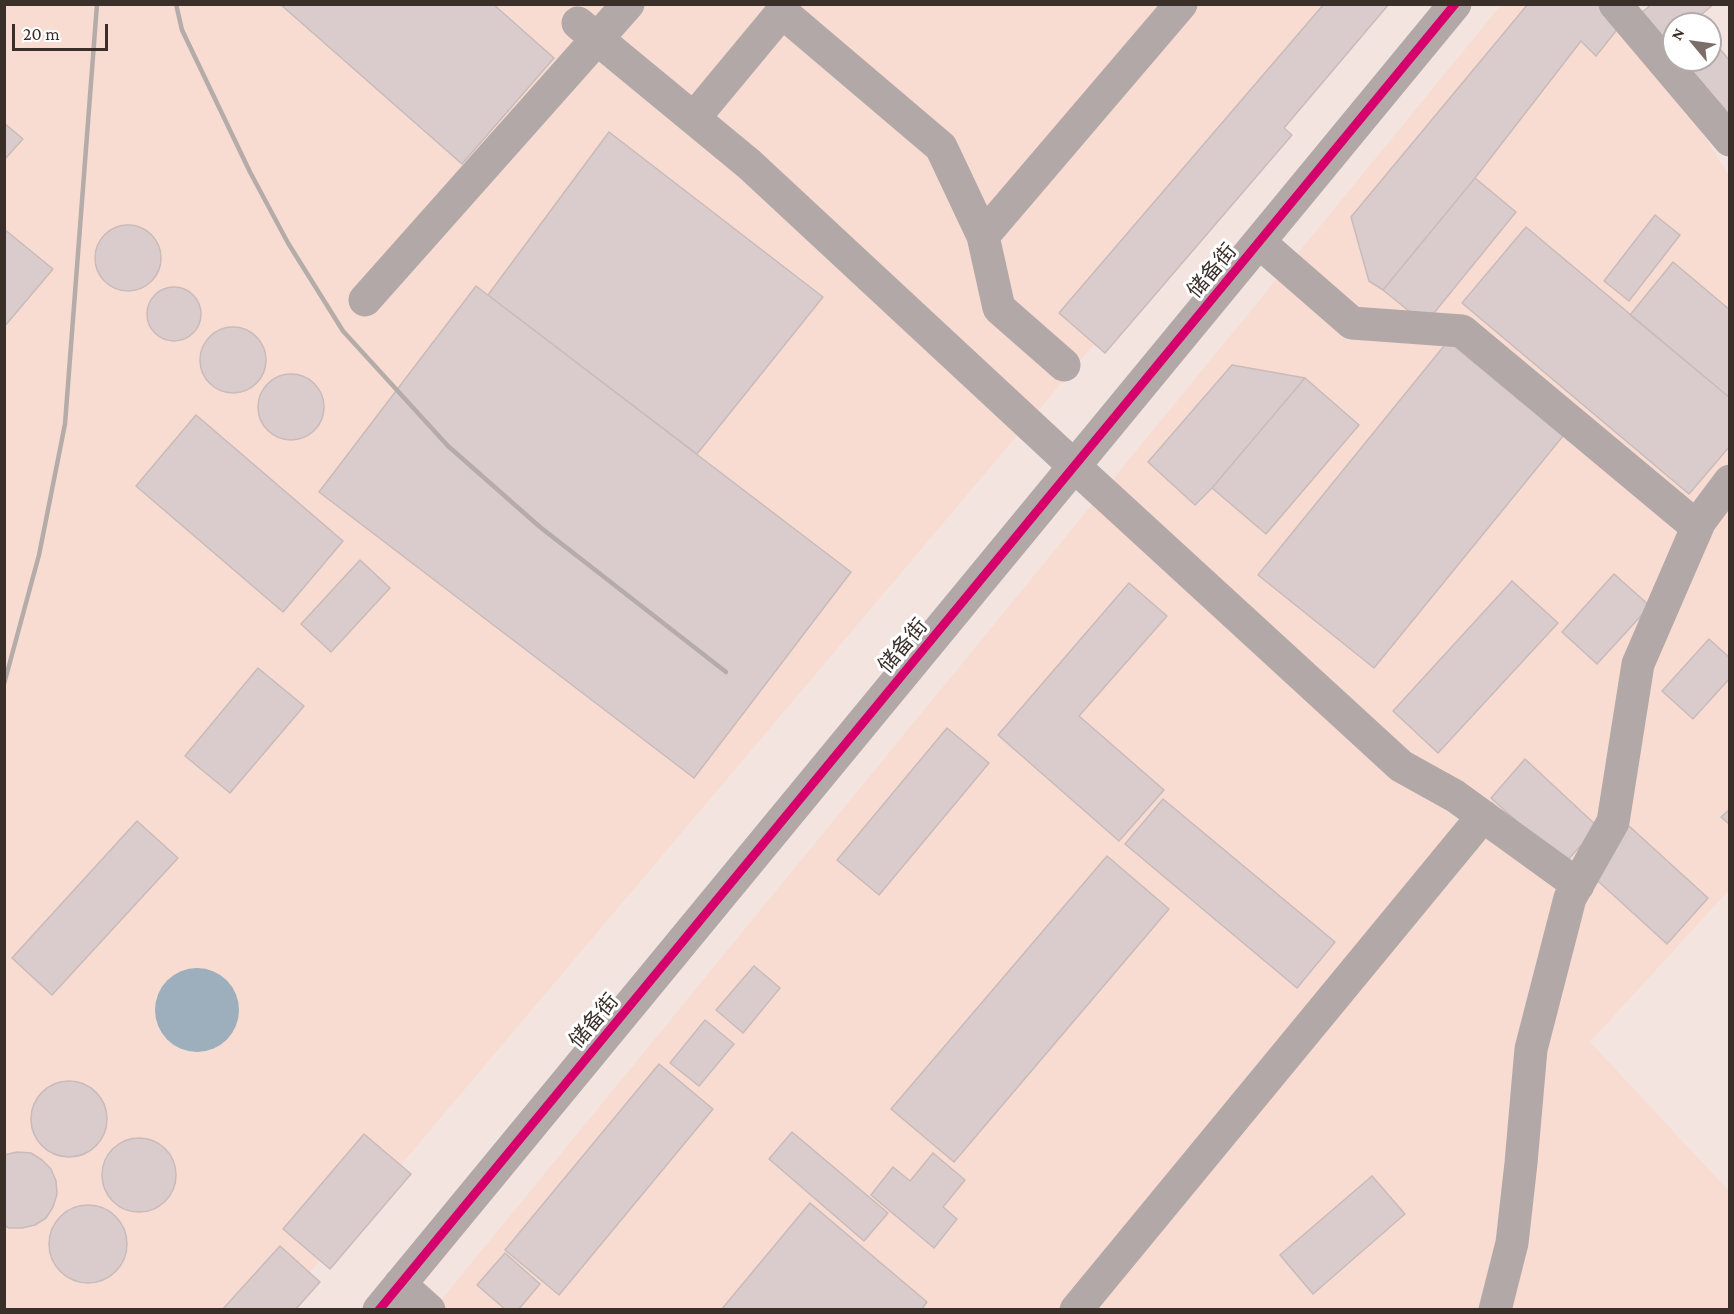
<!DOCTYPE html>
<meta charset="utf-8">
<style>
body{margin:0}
#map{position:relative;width:1734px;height:1314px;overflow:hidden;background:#f3e4df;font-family:"Crimson Pro",serif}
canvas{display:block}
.frame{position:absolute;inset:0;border:6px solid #3b2f2a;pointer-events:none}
.north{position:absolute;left:1662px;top:12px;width:60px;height:60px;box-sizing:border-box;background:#fff;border:2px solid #b1acaa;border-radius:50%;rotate:299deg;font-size:16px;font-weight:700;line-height:24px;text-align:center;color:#3b2f2a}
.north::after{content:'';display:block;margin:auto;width:21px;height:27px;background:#7b6e69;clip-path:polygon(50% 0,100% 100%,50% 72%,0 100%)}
.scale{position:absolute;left:12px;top:24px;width:96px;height:27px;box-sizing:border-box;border:3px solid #3b2f2a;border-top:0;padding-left:8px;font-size:18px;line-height:21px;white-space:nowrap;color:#3b2f2a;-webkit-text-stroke:4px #fff;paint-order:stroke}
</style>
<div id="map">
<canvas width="1734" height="1314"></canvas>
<div class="frame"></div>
<div class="north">N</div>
<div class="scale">20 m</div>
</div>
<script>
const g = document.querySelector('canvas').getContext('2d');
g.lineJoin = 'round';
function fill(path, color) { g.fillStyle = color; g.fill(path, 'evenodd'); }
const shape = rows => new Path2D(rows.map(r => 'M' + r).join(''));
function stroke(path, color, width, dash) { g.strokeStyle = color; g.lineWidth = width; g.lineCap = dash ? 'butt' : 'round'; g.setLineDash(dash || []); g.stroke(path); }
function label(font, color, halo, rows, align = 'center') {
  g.font = font + ' "Crimson Pro","Noto Sans SC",serif'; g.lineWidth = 6; g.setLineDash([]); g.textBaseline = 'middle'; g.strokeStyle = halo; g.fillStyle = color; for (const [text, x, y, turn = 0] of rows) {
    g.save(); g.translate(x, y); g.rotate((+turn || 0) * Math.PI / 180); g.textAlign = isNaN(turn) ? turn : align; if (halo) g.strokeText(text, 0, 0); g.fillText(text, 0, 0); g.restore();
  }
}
fill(shape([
 [5,5,1381,5,279,1309,5,1310],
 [1501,5,1623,5,1729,176,1730,889,1590,1042,1729,1191,1729,1309,433,1310]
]), '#f8dcd1');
fill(shape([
 '155 1010a42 42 0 1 1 84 0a42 42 0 1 1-84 0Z'
]), '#9daebc');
const building = shape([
 [280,4,493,4,554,58,462,164,280,4],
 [1324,4,1389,4,1284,128,1292,135,1105,353,1059,313,1324,4],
 [1528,4,1599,4,1620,26,1596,56,1581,41,1475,178,1383,290,1369,281,1351,217,1528,4],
 [1652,4,1714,4,1696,19,1700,24,1674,24,1674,53,1641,13,1652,4],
 [1710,37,1730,61,1730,123,1679,60,1710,60,1710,37],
 [4,123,23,139,4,160,4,123],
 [609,132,823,297,697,454,488,295,609,132],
 [1475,178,1516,212,1425,324,1383,290,1475,178],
 [1655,215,1680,235,1629,301,1604,281,1655,215],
 '95 258a33 33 0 1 1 66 0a33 33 0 1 1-66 0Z',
 [1526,227,1730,398,1730,446,1689,494,1462,303,1526,227],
 [4,229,53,269,4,327,4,229],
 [1673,262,1730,310,1730,398,1630,315,1673,262],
 [476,286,851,572,694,778,319,492,476,286],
 '147 314a27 27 0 1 1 54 0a27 27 0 1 1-54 0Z',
 '200 360a33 33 0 1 1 66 0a33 33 0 1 1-66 0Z',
 [1448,341,1563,436,1374,668,1258,575,1448,341],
 [1232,365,1305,378,1212,488,1195,505,1148,462,1232,365],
 '258 407a33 33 0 1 1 66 0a33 33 0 1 1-66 0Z',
 [1305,378,1359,425,1266,534,1212,488,1305,378],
 [196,415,343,541,283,612,136,486,196,415],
 [360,560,390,588,331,652,301,624,360,560],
 [1614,574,1650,606,1597,664,1562,632,1614,574],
 [1512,581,1558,623,1438,753,1393,711,1512,581],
 [1129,583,1167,616,1079,716,1164,790,1119,841,998,735,1129,583],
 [1709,639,1730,658,1730,678,1693,719,1662,691,1709,639],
 [258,668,304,706,230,793,185,756,258,668],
 [947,728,989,763,879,895,837,860,947,728],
 [1525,759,1598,827,1564,864,1491,798,1525,759],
 [1163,799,1335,942,1297,988,1125,844,1163,799],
 [1730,809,1730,825,1721,817,1730,809],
 [137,821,178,858,52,995,12,958,137,821],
 [1629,826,1708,898,1667,944,1588,872,1629,826],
 [1107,856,1169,909,954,1162,891,1109,1107,856],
 [754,966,780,988,743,1033,716,1010,754,966],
 [705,1020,734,1044,699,1086,670,1063,705,1020],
 [659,1064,713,1109,559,1295,505,1250,659,1064],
 '31 1119a38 38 0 1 1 76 0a38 38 0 1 1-76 0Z',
 [792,1132,888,1213,864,1241,769,1159,792,1132],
 [364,1134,411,1174,330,1269,283,1229,364,1134],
 '102 1175a37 37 0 1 1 74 0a37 37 0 1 1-74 0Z',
 [17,1152,31,1153,42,1160,51,1169,56,1181,57,1194,53,1207,46,1218,35,1225,22,1228,9,1228,4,1225,4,1155,17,1152],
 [933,1153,965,1180,943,1207,957,1219,934,1248,871,1195,893,1167,910,1181,933,1153],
 [1372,1176,1405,1214,1313,1294,1280,1255,1372,1176],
 [810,1203,927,1302,921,1310,721,1310,810,1203],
 '49 1244a39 39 0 1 1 78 0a39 39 0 1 1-78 0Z',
 [280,1246,320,1282,295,1310,222,1310,280,1246],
 [505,1253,540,1284,518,1310,506,1310,477,1285,505,1253]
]);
fill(building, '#dacccc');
stroke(building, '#c8bbba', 1.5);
stroke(shape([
 [1615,4,1730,140],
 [578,23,749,164,1074,466,1401,766,1455,796,1578,885],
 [694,118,782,12,941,147,983,236],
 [1259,242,1352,323,1462,331,1697,527],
 [365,300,628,4],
 [1064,365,999,308,983,236,1181,4],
 [400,1284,429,1310],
 [379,1310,1455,4],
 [1076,1310,1483,816],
 [1495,1310,1512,1243,1521,1163,1531,1049,1570,898,1613,822,1638,664,1700,521,1730,481]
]), '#b2a8a8', 33);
stroke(shape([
 [176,4,182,30,250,172,288,243,343,331,448,446,540,527,726,672],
 [4,684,39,555,65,424,97,4]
]), '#b5aca9', 4.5);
stroke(shape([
 [379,1310,1455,4]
]), '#d6006c', 9);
label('21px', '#3b2f2a', '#fff', [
 ["储备街",1212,271,-50],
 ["储备街",903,646,-50],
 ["储备街",594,1021,-50]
]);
</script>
